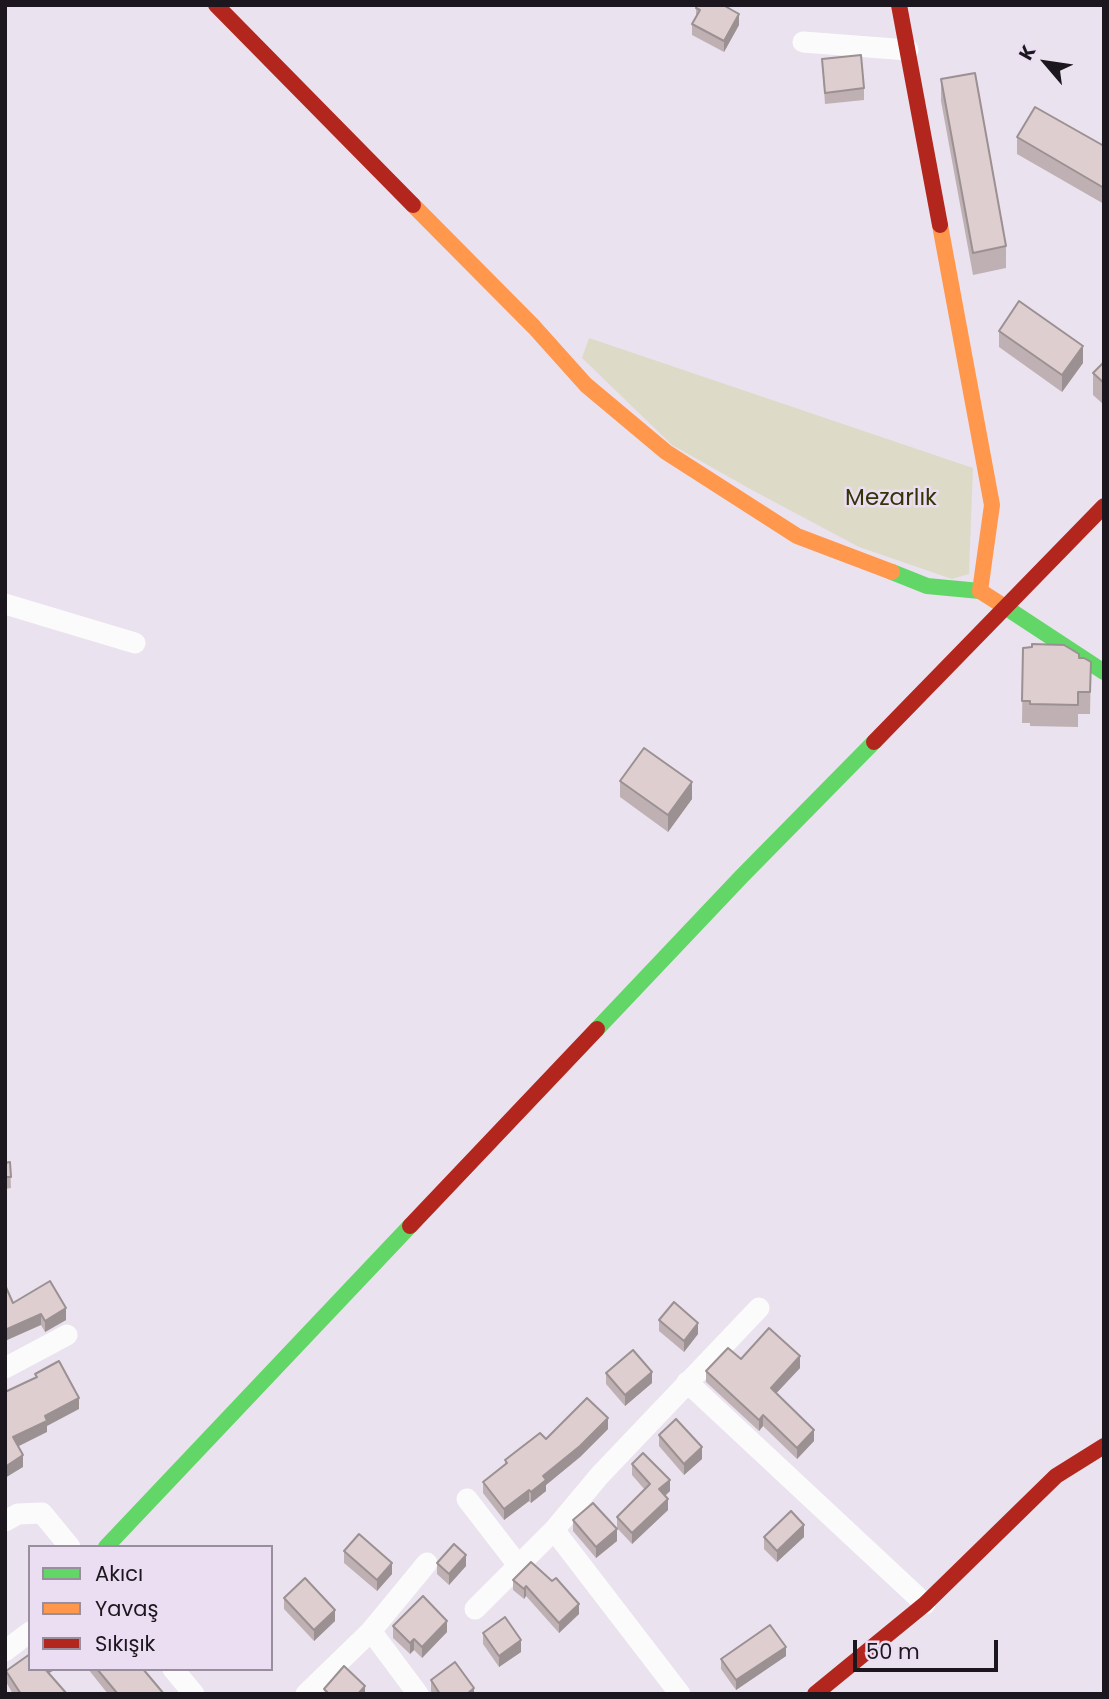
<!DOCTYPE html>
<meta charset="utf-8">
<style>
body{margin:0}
#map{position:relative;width:1109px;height:1699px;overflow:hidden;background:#eae2ee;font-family:Poppins,sans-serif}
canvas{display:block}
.frame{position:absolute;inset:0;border:7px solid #1c171e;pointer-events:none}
.legend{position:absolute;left:28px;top:1545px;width:245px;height:126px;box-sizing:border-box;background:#ebdef2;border:2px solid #988e9d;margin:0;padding:9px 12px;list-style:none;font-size:21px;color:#1c171e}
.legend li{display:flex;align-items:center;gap:14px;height:35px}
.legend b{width:35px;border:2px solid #988e9d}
.north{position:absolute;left:1011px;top:28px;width:70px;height:70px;-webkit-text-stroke:5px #ebdef2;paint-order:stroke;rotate:299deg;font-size:19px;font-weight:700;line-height:28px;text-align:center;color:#1c171e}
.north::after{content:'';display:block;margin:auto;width:24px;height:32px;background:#1c171e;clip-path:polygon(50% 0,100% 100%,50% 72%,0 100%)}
.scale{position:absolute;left:853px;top:1640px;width:145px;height:32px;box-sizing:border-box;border:4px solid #1c171e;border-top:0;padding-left:9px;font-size:21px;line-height:24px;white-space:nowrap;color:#1c171e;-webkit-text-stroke:5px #ebdef2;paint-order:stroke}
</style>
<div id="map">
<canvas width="1109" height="1699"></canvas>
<div class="frame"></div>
<ul class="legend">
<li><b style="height:9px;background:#63d668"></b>Akıcı</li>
<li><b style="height:9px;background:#ff974d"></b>Yavaş</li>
<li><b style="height:9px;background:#b3261e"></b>Sıkışık</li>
</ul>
<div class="north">K</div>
<div class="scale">50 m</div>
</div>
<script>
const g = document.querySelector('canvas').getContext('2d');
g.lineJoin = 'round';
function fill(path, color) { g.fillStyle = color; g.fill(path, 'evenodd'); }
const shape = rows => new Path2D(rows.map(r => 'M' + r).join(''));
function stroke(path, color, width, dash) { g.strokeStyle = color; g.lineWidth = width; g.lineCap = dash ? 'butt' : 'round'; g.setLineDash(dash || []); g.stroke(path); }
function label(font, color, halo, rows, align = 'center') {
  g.font = font + ' Poppins,sans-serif'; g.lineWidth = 5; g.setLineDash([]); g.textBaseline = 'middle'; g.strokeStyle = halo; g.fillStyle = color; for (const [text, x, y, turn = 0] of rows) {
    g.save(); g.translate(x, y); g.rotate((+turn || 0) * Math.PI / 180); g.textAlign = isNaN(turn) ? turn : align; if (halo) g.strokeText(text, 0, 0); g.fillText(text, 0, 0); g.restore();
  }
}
fill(shape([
 [589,338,973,468,969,574,952,579,859,547,752,490,672,445,582,358]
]), '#dddbc8');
stroke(shape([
 [803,42,908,50],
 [5,604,135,643],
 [5,1368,67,1335],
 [687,1382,925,1604],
 [467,1499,518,1565],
 [5,1521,18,1514,42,1513,70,1547],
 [554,1530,680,1694],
 [475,1609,554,1530,600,1475,759,1308],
 [371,1631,418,1694],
 [5,1651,30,1632],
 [173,1669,194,1694],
 [306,1694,371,1631,427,1563]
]), '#fcfbfc', 21);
stroke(shape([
 [892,572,927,586,980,591],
 [1005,607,1104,672],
 [597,1029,742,876,874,742],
 [106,1547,410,1226]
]), '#63d668', 16);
stroke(shape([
 [413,205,534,327,586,385,666,452,797,536,892,572],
 [940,225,992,505,980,591,1005,607]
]), '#ff974d', 16);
stroke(shape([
 [216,5,413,205],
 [899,5,940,225],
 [874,742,1104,506],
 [410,1226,597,1029],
 [815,1694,925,1604,1056,1476,1104,1446]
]), '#b3261e', 16);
fill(shape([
 [696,8,739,25,724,52,692,35,692,24,696,17],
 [822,59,864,88,864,100,825,104],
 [941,79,1006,246,1006,268,973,275,941,101],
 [1017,137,1104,146,1104,204,1017,154],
 [999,331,1083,363,1062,392,999,347],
 [1104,362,1104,405,1093,395,1093,373],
 [1023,648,1079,658,1091,662,1090,714,1078,714,1078,727,1030,726,1030,723,1022,723],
 [620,781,692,799,668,832,620,797],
 [10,1162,11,1188,5,1189,5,1163],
 [13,1303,66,1320,45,1332,41,1325],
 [659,1320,698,1334,684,1352,659,1331],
 [741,1359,800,1368,776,1393,814,1441,797,1459,763,1426,759,1431,706,1382,706,1371],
 [606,1373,652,1383,625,1406,606,1384],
 [608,1429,580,1457,546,1485,546,1491,531,1503,529,1501,504,1520,483,1493,483,1482,505,1465,505,1460,546,1439],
 [659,1435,702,1459,684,1475,659,1446],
 [632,1464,670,1491,665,1496,668,1510,632,1544,617,1528,617,1517,645,1490,632,1475],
 [573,1520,617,1541,596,1558,573,1531],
 [764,1537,804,1537,777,1562,764,1549],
 [344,1551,392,1574,377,1591,344,1563],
 [437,1563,466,1566,449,1585,437,1574],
 [513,1580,579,1614,559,1633,526,1596,524,1599,513,1590],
 [284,1598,335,1621,314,1641,284,1609],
 [393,1626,447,1632,422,1658,414,1650,410,1654,393,1638],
 [483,1633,521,1652,499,1667,483,1644],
 [786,1656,736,1690,721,1669,721,1659],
 [30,1669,56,1669,49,1673,67,1694,13,1694,6,1682,6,1671],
 [88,1669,139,1669,164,1694,108,1694],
 [431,1680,474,1694,432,1694,431,1691]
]), '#bfb1b3');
fill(shape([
 [739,14,739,25,724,52,724,41],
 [1083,346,1083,363,1062,392,1062,375],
 [692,782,692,799,668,832,668,815],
 [7,1116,7,1127,5,1136,5,1124],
 [66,1308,66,1320,45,1332,45,1321],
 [41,1314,41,1325,5,1341,5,1330],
 [698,1323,698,1334,684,1352,684,1341],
 [800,1356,800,1368,771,1399,771,1388],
 [652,1372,652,1383,625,1406,625,1395],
 [79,1398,79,1409,47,1426,47,1432,13,1449,13,1437,45,1416],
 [763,1415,763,1426,759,1431,759,1420],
 [608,1418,608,1429,580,1457,546,1485,546,1491,531,1503,531,1492,543,1476],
 [814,1430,814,1441,797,1459,797,1448],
 [702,1447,702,1459,684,1475,684,1464],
 [23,1455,23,1467,5,1478,5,1467],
 [670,1480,670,1491,659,1501,659,1489],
 [529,1490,529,1501,504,1520,504,1509],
 [668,1499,668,1510,632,1544,632,1533],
 [804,1525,804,1537,777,1562,777,1551],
 [617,1529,617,1541,596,1558,596,1547],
 [466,1555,466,1566,449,1585,449,1574],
 [392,1563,392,1574,377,1591,377,1580],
 [526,1586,526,1596,524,1599,524,1589],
 [579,1604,579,1614,559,1633,559,1623],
 [335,1610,335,1621,314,1641,314,1630],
 [447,1621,447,1632,422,1658,422,1647],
 [414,1639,414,1650,410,1654,410,1643],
 [521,1640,521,1652,499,1667,499,1656],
 [786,1647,786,1656,736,1690,736,1680],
 [42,1669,56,1669,42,1677],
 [365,1686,365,1694,358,1694],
 [474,1688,474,1694,467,1694]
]), '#9b9092');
const building = shape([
 [697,5,723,5,739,14,724,41,692,24,700,10,696,8,697,5],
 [861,55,864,88,825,93,822,59,861,55],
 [975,73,1006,246,973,253,941,79,975,73],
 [1035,107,1104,146,1104,188,1017,137,1035,107],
 [1019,301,1083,346,1062,375,999,331,1019,301],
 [1104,362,1104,383,1093,373,1104,362],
 [1032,644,1064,645,1079,654,1079,658,1084,658,1091,662,1090,692,1078,692,1078,705,1030,704,1030,701,1022,701,1023,648,1032,647,1032,644],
 [644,748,692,782,668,815,620,781,644,748],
 [10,1162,11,1177,5,1177,5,1163,10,1162],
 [50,1281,66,1308,45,1321,41,1314,5,1330,5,1285,13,1303,50,1281],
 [674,1302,698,1323,684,1341,659,1320,674,1302],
 [769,1328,800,1356,771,1388,814,1430,797,1448,763,1415,759,1420,706,1371,728,1348,741,1359,769,1328],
 [633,1350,652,1372,625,1395,606,1373,633,1350],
 [59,1361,79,1398,45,1416,47,1421,13,1437,23,1455,5,1467,5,1392,37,1377,35,1374,59,1361],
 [587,1398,608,1418,580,1446,543,1476,546,1480,531,1492,529,1490,504,1509,483,1482,507,1463,505,1460,540,1433,546,1439,587,1398],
 [676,1419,702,1447,684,1464,659,1435,676,1419],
 [643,1453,670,1480,659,1489,668,1499,632,1533,617,1517,650,1484,632,1464,643,1453],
 [593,1503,617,1529,596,1547,573,1520,593,1503],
 [791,1511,804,1525,777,1551,764,1537,791,1511],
 [359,1534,392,1563,377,1580,344,1551,359,1534],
 [454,1544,466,1555,449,1574,437,1563,454,1544],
 [531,1562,552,1581,556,1578,579,1604,559,1623,526,1586,524,1589,513,1580,531,1562],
 [305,1578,335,1610,314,1630,284,1598,305,1578],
 [423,1596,447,1621,422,1647,414,1639,410,1643,393,1626,423,1596],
 [505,1617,521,1640,499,1656,483,1633,505,1617],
 [770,1625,786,1647,736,1680,721,1659,770,1625],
 [30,1654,30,1669,45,1669,67,1694,21,1694,6,1671,30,1654],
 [455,1662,474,1688,467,1694,440,1694,431,1680,455,1662],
 [344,1666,365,1686,358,1694,327,1694,328,1693,324,1689,344,1666],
 [97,1669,143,1669,164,1694,115,1694,117,1693,97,1669]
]);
fill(building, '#deced0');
stroke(building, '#9b9092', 2);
label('23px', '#343406', '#ebdef2', [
 ["Mezarlık",891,499]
]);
</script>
